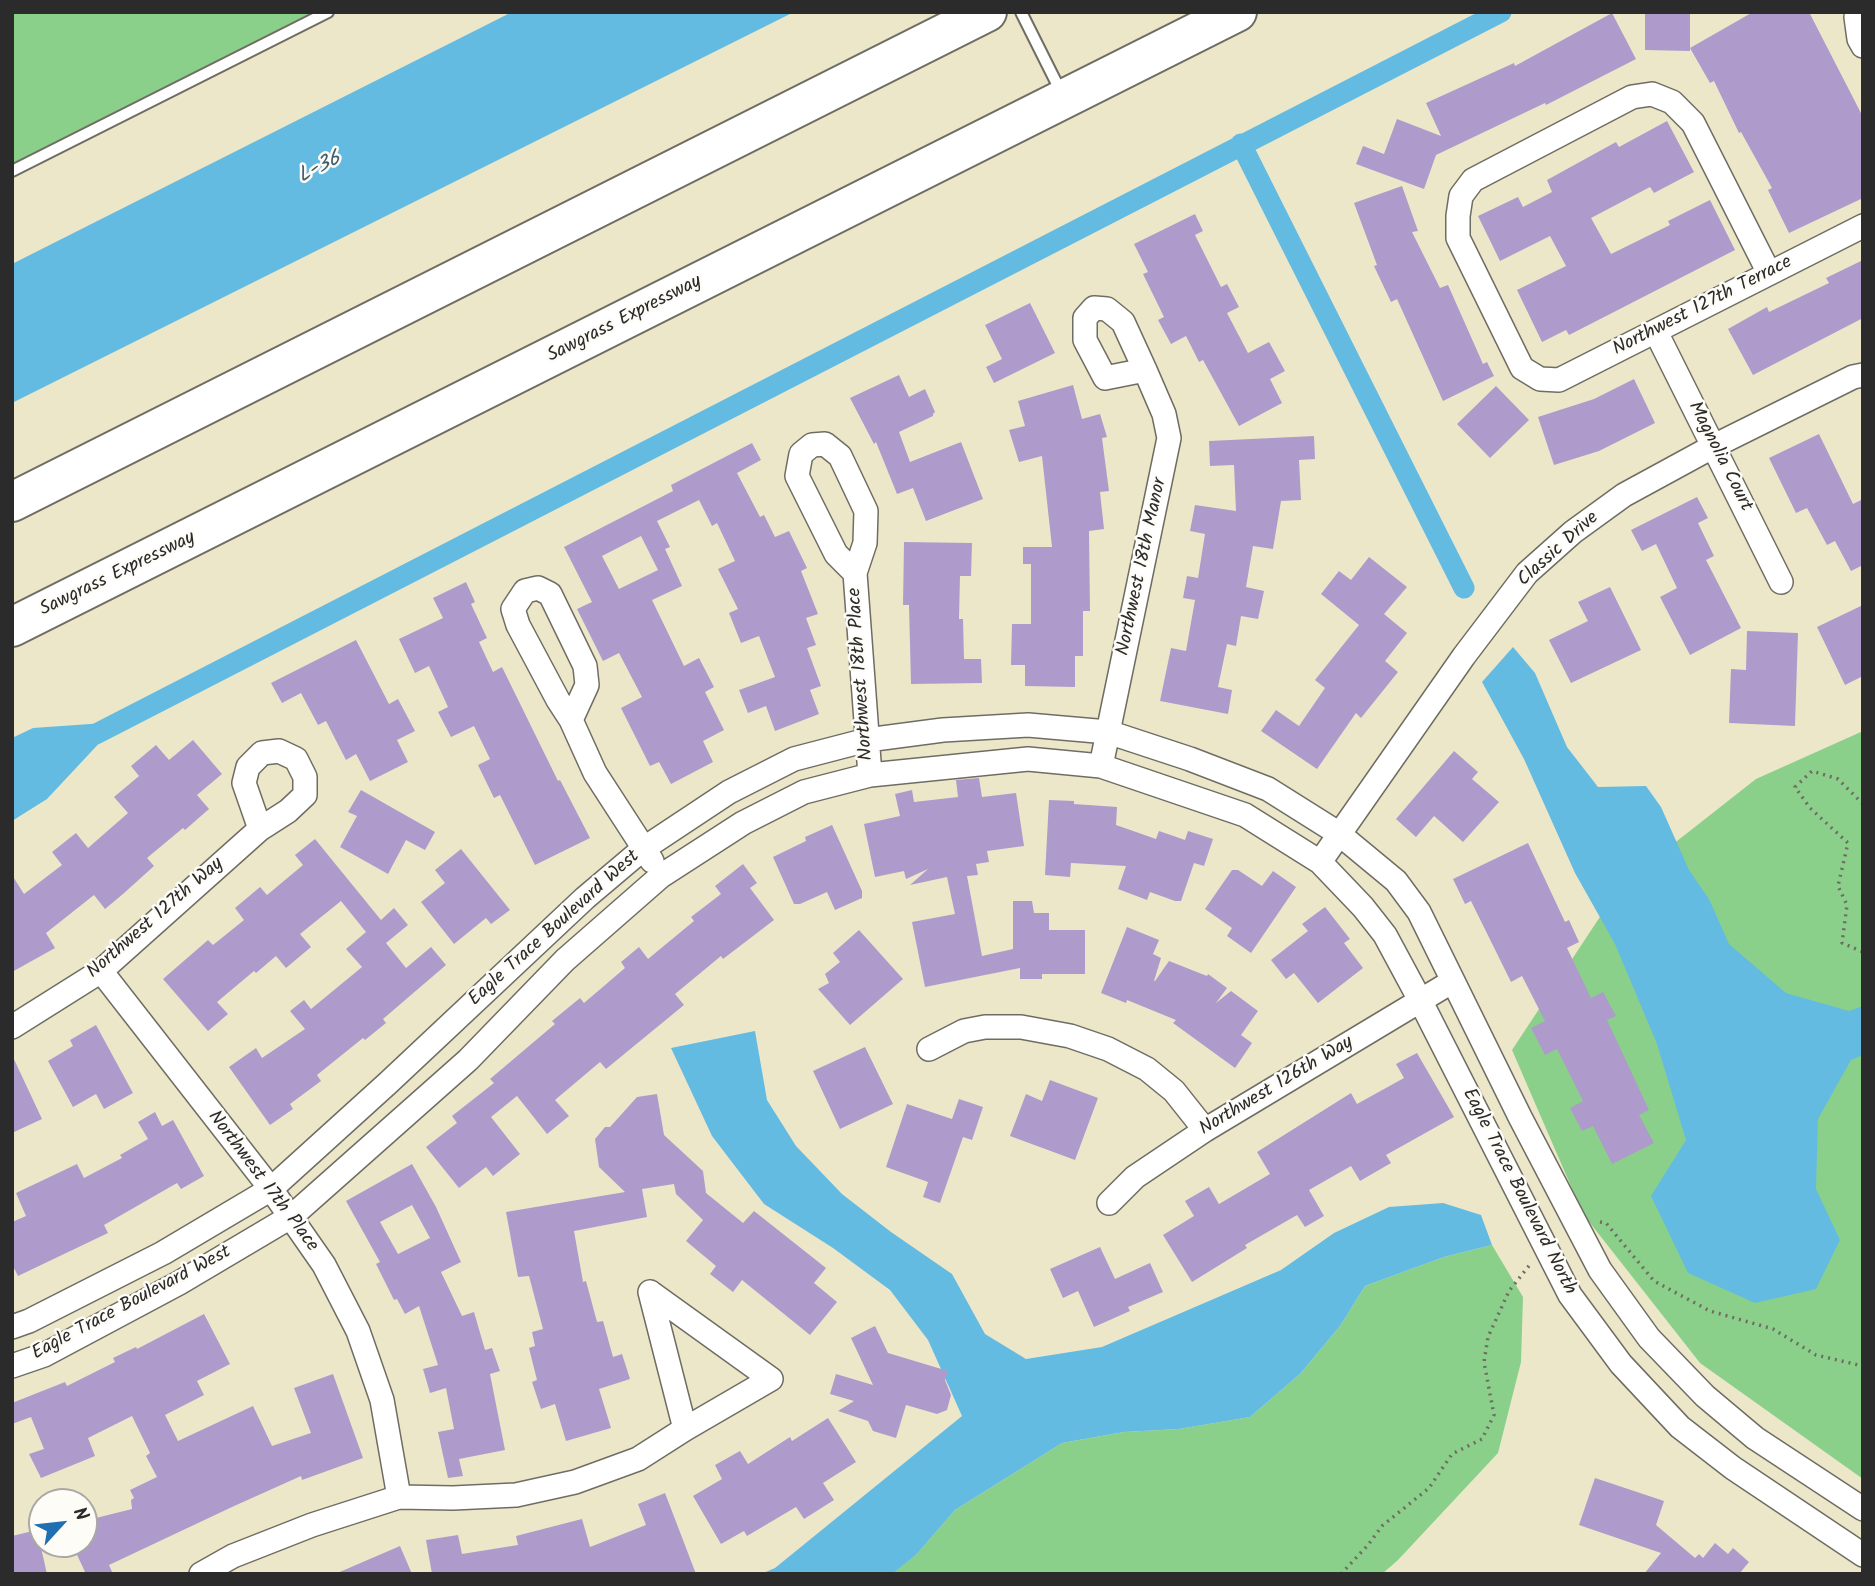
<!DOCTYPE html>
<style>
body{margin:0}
#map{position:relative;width:1875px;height:1586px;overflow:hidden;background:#ede7ca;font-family:Kalam,sans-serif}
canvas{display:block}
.frame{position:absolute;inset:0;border:14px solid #2b2b2b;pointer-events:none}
.north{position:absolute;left:28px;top:1488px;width:70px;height:70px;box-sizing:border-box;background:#fdfcf7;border:2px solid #a9a8a5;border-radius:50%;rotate:63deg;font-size:19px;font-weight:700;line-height:28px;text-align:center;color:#2b2b2b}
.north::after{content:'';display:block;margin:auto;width:24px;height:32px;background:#1f6fb2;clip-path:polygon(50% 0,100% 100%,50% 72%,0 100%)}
</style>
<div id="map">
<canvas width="1875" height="1586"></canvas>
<div class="frame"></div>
<div class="north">N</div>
</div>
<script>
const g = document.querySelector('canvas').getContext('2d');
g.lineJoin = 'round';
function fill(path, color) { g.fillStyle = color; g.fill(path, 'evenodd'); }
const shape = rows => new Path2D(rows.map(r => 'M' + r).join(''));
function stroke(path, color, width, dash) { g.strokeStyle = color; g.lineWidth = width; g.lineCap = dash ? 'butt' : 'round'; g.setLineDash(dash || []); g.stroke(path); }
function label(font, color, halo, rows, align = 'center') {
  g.font = font + ' Kalam,sans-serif'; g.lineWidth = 5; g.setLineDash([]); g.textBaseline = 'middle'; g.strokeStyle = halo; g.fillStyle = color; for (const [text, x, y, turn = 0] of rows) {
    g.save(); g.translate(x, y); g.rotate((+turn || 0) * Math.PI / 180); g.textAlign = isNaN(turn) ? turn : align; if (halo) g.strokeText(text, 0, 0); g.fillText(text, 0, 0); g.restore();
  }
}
fill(shape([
 [12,12,328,12,12,171],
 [1863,731,1863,1479,1700,1363,1583,1214,1512,1050,1621,885,1756,779],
 [1492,1245,1523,1297,1521,1362,1498,1453,1398,1560,1382,1574,891,1574,916,1555,955,1510,1062,1443,1124,1432,1179,1429,1250,1417,1300,1374,1340,1326,1365,1286,1444,1257]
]), '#8bd08a');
fill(shape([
 [512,12,794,12,12,403,12,264],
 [1513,647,1535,673,1567,747,1598,787,1646,786,1661,807,1689,870,1709,899,1729,944,1786,993,1849,1011,1863,1006,1863,1055,1851,1060,1818,1119,1816,1189,1840,1240,1816,1289,1755,1303,1688,1273,1651,1196,1686,1140,1657,1044,1615,944,1575,873,1524,759,1482,682],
 [119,722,47,799,12,821,12,738,33,728],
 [755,1031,767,1100,796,1146,842,1194,891,1232,952,1274,985,1334,1026,1359,1102,1347,1281,1270,1334,1233,1389,1207,1443,1203,1481,1215,1492,1245,1444,1257,1365,1286,1340,1326,1300,1374,1250,1417,1179,1429,1124,1432,1062,1443,955,1510,916,1555,892,1574,761,1574,775,1568,962,1416,928,1340,890,1290,833,1248,764,1204,712,1136,671,1048]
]), '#64bbe1');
stroke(shape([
 [1241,144,1464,588],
 [96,734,1501,12]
]), '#64bbe1', 21);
fill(shape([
 [1645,12,1690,12,1690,51,1645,50],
 [1753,12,1809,12,1863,117,1863,198,1789,233,1768,190,1772,188,1741,132,1739,133,1714,81,1710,83,1690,48],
 [1612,13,1636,59,1546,105,1545,103,1436,155,1424,189,1356,164,1363,146,1384,154,1397,119,1441,136,1426,103,1514,63,1515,66],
 [1667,121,1694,172,1654,193,1650,187,1591,218,1611,254,1670,225,1668,221,1710,200,1735,250,1569,335,1566,330,1542,342,1517,290,1566,266,1550,236,1500,261,1478,216,1518,197,1523,207,1552,192,1547,180,1616,142,1619,147],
 [1402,186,1418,231,1412,232,1440,288,1448,285,1483,364,1487,362,1494,376,1443,401,1397,299,1391,302,1374,266,1377,265,1354,203],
 [1195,214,1203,231,1195,235,1221,287,1227,284,1239,307,1227,313,1248,353,1269,342,1285,371,1270,379,1282,403,1239,426,1203,360,1199,362,1186,336,1171,344,1158,320,1164,317,1143,274,1148,272,1134,244],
 [1863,260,1863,318,1753,375,1728,329,1767,307,1769,312,1829,283,1826,278],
 [1030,303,1055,353,994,383,986,367,1002,359,985,325],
 [899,375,909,397,925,389,935,412,933,414,933,416,899,432,910,462,961,442,983,499,926,521,913,488,897,494,876,442,874,444,850,398],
 [1634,379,1655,423,1599,451,1554,465,1538,417,1594,399],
 [1073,385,1082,419,1100,414,1107,437,1102,438,1109,491,1100,492,1104,529,1089,531,1090,611,1083,611,1083,656,1075,656,1075,687,1025,686,1025,665,1011,665,1012,624,1031,624,1031,564,1023,564,1023,547,1052,547,1042,456,1019,462,1009,430,1025,426,1018,401],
 [1496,386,1529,420,1490,458,1457,424],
 [1819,434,1853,504,1863,499,1863,565,1851,571,1835,541,1827,545,1807,508,1796,513,1769,458],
 [1314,436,1315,459,1299,460,1301,500,1281,501,1273,549,1253,546,1246,587,1264,591,1258,619,1241,616,1236,646,1227,644,1218,687,1232,690,1228,714,1160,701,1171,648,1186,651,1195,600,1183,598,1187,576,1198,578,1205,534,1190,531,1195,505,1236,511,1234,465,1210,466,1209,441],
 [752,443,761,460,737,473,760,517,764,515,775,537,789,531,807,568,801,571,818,614,806,618,816,645,807,648,821,686,810,690,819,714,775,731,766,706,748,713,739,690,775,677,759,636,741,643,729,613,738,609,718,569,735,561,717,523,712,526,699,500,657,521,670,547,665,549,682,586,652,600,684,666,699,658,714,687,705,692,724,730,703,741,713,762,671,784,659,762,650,766,621,708,642,697,619,653,603,661,577,609,592,602,564,547,673,491,671,485],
 [641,536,658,570,619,589,602,556],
 [1697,497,1708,518,1698,523,1714,556,1706,560,1741,628,1690,655,1660,597,1677,588,1656,544,1642,551,1631,530],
 [904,542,972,543,971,576,960,576,959,619,963,619,964,659,981,659,982,683,911,684,909,605,903,605],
 [1369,557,1407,587,1384,614,1407,633,1385,661,1398,672,1361,718,1356,713,1317,769,1261,731,1276,710,1299,726,1325,688,1315,680,1359,625,1321,594,1339,571,1351,580],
 [466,582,475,602,471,604,487,638,479,642,493,672,502,667,558,781,560,780,590,838,535,865,500,795,494,798,478,765,490,759,474,726,451,737,438,712,448,707,429,666,415,673,399,639,443,618,433,598],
 [1610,587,1641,650,1571,683,1549,640,1588,621,1578,602],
 [1863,605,1863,676,1845,685,1817,627],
 [1747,631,1798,633,1795,726,1729,723,1731,669,1746,670],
 [356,640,389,704,398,699,415,731,397,740,408,762,370,781,356,754,346,760,326,721,318,725,301,693,282,703,271,683],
 [193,740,222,774,197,795,209,809,185,830,183,828,147,858,154,866,123,894,105,909,94,895,46,933,55,948,12,972,12,875,24,894,62,865,52,852,76,833,88,848,128,813,114,797,139,776,131,766,156,745,169,760],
 [1454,751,1478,772,1472,779,1499,802,1463,842,1434,816,1416,837,1396,819],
 [979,778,982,797,1016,793,1024,846,987,851,989,862,976,864,978,875,967,876,982,956,1013,949,1013,901,1032,901,1034,913,1049,913,1049,930,1085,930,1085,974,1042,974,1042,979,1020,979,1020,968,925,987,912,922,955,914,947,877,910,885,928,869,906,879,904,871,875,877,864,824,900,816,895,794,912,790,914,802,958,797,956,780],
 [361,790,435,832,425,850,406,840,388,874,340,847,357,816,348,812],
 [1049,800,1074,801,1074,804,1117,807,1116,825,1156,839,1159,831,1185,840,1188,831,1213,839,1204,866,1194,863,1181,901,1175,901,1150,892,1147,900,1118,889,1126,866,1071,863,1070,877,1045,875],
 [832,825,862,891,862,898,835,910,827,892,800,904,794,904,773,857,806,841,805,837],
 [315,839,381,920,394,908,408,925,386,943,406,968,431,947,446,965,383,1019,386,1023,365,1040,363,1038,317,1075,321,1081,290,1104,293,1109,270,1125,229,1067,256,1048,262,1058,305,1029,290,1011,304,1000,311,1009,362,967,346,949,366,932,341,901,300,934,311,947,286,968,276,956,256,973,254,971,217,1002,228,1014,208,1031,163,979,208,940,213,945,244,920,235,908,260,887,267,895,303,865,295,855],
 [1528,843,1565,922,1569,920,1579,942,1567,948,1591,998,1603,992,1616,1016,1607,1020,1649,1110,1639,1115,1654,1143,1612,1164,1593,1126,1582,1131,1570,1108,1583,1101,1557,1049,1545,1055,1531,1028,1545,1021,1522,976,1511,982,1471,901,1465,904,1453,879],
 [461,849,510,910,491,924,486,918,454,944,421,902,445,883,435,870],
 [743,864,757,883,750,888,774,920,723,959,721,956,675,994,684,1005,606,1069,600,1062,555,1100,569,1116,547,1134,517,1096,491,1117,520,1154,493,1176,486,1167,459,1188,426,1147,457,1123,452,1116,494,1083,490,1079,555,1024,552,1021,580,998,584,1003,625,968,621,962,639,947,648,959,694,921,691,917,721,894,715,886],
 [1232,870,1238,870,1262,886,1273,871,1296,887,1251,953,1227,936,1232,928,1205,909],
 [1325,907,1350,939,1344,943,1363,968,1318,1003,1294,973,1286,979,1271,960,1308,931,1302,924],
 [1127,927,1159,940,1153,954,1161,958,1154,981,1155,981,1169,961,1207,976,1208,974,1227,988,1216,1003,1231,991,1258,1011,1241,1035,1252,1043,1235,1068,1173,1023,1176,1020,1127,1000,1126,1003,1101,993],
 [859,930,903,979,850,1025,818,989,829,983,825,974,840,962,833,953],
 [96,1025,133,1093,104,1109,96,1094,73,1107,48,1061,73,1046,70,1040],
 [865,1047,893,1104,840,1129,813,1071],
 [1417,1053,1454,1117,1386,1155,1391,1163,1360,1181,1351,1166,1309,1190,1324,1216,1305,1227,1297,1215,1245,1245,1247,1248,1192,1282,1163,1235,1194,1216,1185,1201,1209,1187,1219,1204,1270,1174,1257,1152,1351,1093,1357,1104,1404,1078,1396,1064],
 [12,1055,42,1119,12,1133],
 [1050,1080,1098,1098,1075,1160,1010,1136,1026,1094,1042,1101],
 [657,1094,664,1135,703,1171,706,1193,743,1223,754,1211,826,1268,814,1283,837,1302,810,1335,742,1280,733,1292,710,1274,716,1266,686,1241,703,1220,676,1194,674,1184,642,1189,647,1217,574,1231,583,1282,586,1281,597,1322,603,1321,613,1357,622,1354,630,1379,599,1389,611,1428,566,1441,555,1404,541,1409,532,1382,537,1380,529,1348,535,1346,532,1332,543,1329,529,1276,518,1277,506,1212,625,1192,599,1167,595,1139,605,1127,610,1127,637,1097],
 [959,1099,983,1107,972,1140,963,1137,940,1203,923,1197,928,1182,886,1167,907,1104,952,1119],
 [155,1112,162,1126,173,1120,204,1176,181,1189,177,1183,104,1225,108,1233,18,1276,12,1264,12,1222,26,1216,16,1193,77,1164,84,1178,122,1158,120,1155,148,1139,138,1122],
 [412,1164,436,1207,461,1262,441,1272,462,1316,474,1312,485,1350,492,1348,500,1371,490,1374,505,1450,459,1459,463,1476,448,1478,438,1432,454,1429,446,1388,430,1393,423,1369,438,1365,419,1306,405,1314,397,1299,394,1300,376,1264,380,1262,346,1201],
 [412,1205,430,1238,398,1254,380,1222],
 [1100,1247,1115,1279,1150,1263,1163,1292,1128,1307,1130,1311,1094,1327,1078,1291,1063,1298,1050,1269],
 [204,1314,230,1364,197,1381,204,1395,165,1415,178,1441,253,1406,272,1446,311,1433,294,1388,333,1374,363,1458,302,1480,301,1476,232,1507,109,1565,113,1574,86,1574,72,1544,84,1544,84,1521,132,1509,131,1500,134,1498,130,1490,157,1477,146,1456,150,1453,132,1416,88,1438,95,1456,41,1478,29,1454,44,1449,31,1417,12,1424,12,1403,65,1382,67,1386,115,1362,113,1358,136,1347,137,1349],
 [875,1326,888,1353,948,1371,945,1380,951,1395,947,1410,937,1414,906,1405,896,1438,873,1431,868,1421,838,1411,854,1401,830,1394,836,1374,873,1385,851,1338],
 [828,1418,856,1462,823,1483,834,1500,804,1519,796,1507,747,1536,744,1531,721,1544,693,1496,722,1479,715,1465,740,1451,748,1464,790,1437,792,1441],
 [1595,1478,1664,1501,1656,1525,1695,1558,1699,1554,1703,1558,1715,1543,1728,1554,1733,1548,1749,1562,1739,1574,1644,1574,1661,1553,1579,1525],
 [665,1493,696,1574,432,1574,426,1540,458,1535,462,1554,518,1545,516,1536,582,1519,590,1547,646,1525,638,1504],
 [37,1530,47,1574,12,1574,12,1536],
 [400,1546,412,1574,335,1574]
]), '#ae9bcb');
const lane = shape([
 [1021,12,1062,94],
 [12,171,328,12]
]);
const street = shape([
 [1859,12,1856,17,1859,39,1863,46],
 [1769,273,1693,123,1672,102,1652,94,1632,97,1473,180,1461,196,1458,216,1458,238,1522,368,1540,379,1559,380,1863,226],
 [1656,332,1781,582],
 [855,573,836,554,797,476,801,454,812,445,825,444,840,456,866,511,865,543,855,573,870,775],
 [571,720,558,700,518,625,513,609,525,591,538,588,550,594,585,666,587,685,571,720,595,773,652,861],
 [1101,766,1169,438,1164,414,1145,370,1123,322,1107,309,1094,308,1085,318,1085,340,1105,378,1145,370],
 [1320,862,1464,656,1527,573,1573,532,1624,495,1714,446,1853,377,1863,375],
 [101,971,271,1189,324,1265,358,1331,382,1400,399,1497],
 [12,1027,101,971,260,829,288,811,305,795,305,777,296,759,279,751,262,753,248,767,244,783,260,829],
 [929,1049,964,1031,985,1027,1021,1027,1070,1036,1108,1049,1147,1069,1174,1091,1205,1130],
 [1109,1203,1135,1177,1205,1130,1453,981],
 [650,1292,685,1429],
 [12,1327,29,1321,163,1253,271,1189,388,1083,585,898,643,849,729,792,794,759,867,740,943,730,1028,725,1108,732,1190,759,1268,789,1338,833,1396,881,1419,912,1520,1117,1600,1270,1649,1338,1705,1396,1755,1438,1863,1509],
 [12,1366,44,1355,179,1283,292,1216,468,1060,565,960,661,876,743,823,804,792,870,775,1028,759,1101,766,1245,815,1320,862,1363,907,1385,935,1420,1000,1570,1295,1621,1364,1680,1427,1733,1468,1863,1555],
 [201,1574,233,1556,312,1525,399,1497,453,1498,516,1495,575,1482,638,1459,685,1429,771,1379,650,1292]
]);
const highway = shape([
 [12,502,987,12],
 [12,627,1237,12]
]);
stroke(lane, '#6f6d63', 14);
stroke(street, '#6f6d63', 26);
stroke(highway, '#6f6d63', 42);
stroke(shape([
 [1863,804,1838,779,1812,771,1795,787,1810,808,1848,843,1838,886,1847,905,1842,943,1863,952],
 [1600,1222,1606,1223,1654,1281,1710,1311,1773,1329,1816,1355,1863,1366],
 [1341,1574,1368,1545,1382,1526,1429,1488,1452,1454,1482,1439,1494,1415,1484,1362,1488,1337,1509,1291,1532,1262]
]), '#6f6d63', 3.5, [2, 5]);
stroke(lane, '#fff', 10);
stroke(street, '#fff', 23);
stroke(highway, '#fff', 38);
label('19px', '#2b2b2b', '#fdfcf7', [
 ["Northwest 127th Terrace",1703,307,-27],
 ["Sawgrass Expressway",625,320,-27],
 ["Magnolia Court",1719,457,63],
 ["Classic Drive",1559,550,-42],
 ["Northwest 18th Manor",1143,567,-78],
 ["Sawgrass Expressway",118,575,-26],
 ["Northwest 18th Place",862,674,-94],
 ["Northwest 127th Way",156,919,-41],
 ["Eagle Trace Boulevard West",555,929,-42],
 ["Northwest 126th Way",1277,1087,-31],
 ["Northwest 17th Place",262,1182,53],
 ["Eagle Trace Boulevard North",1518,1192,63],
 ["Eagle Trace Boulevard West",132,1304,-28]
]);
label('italic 21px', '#3f5d6b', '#fdfcf7', [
 ["L-36",320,169,-27]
]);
</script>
